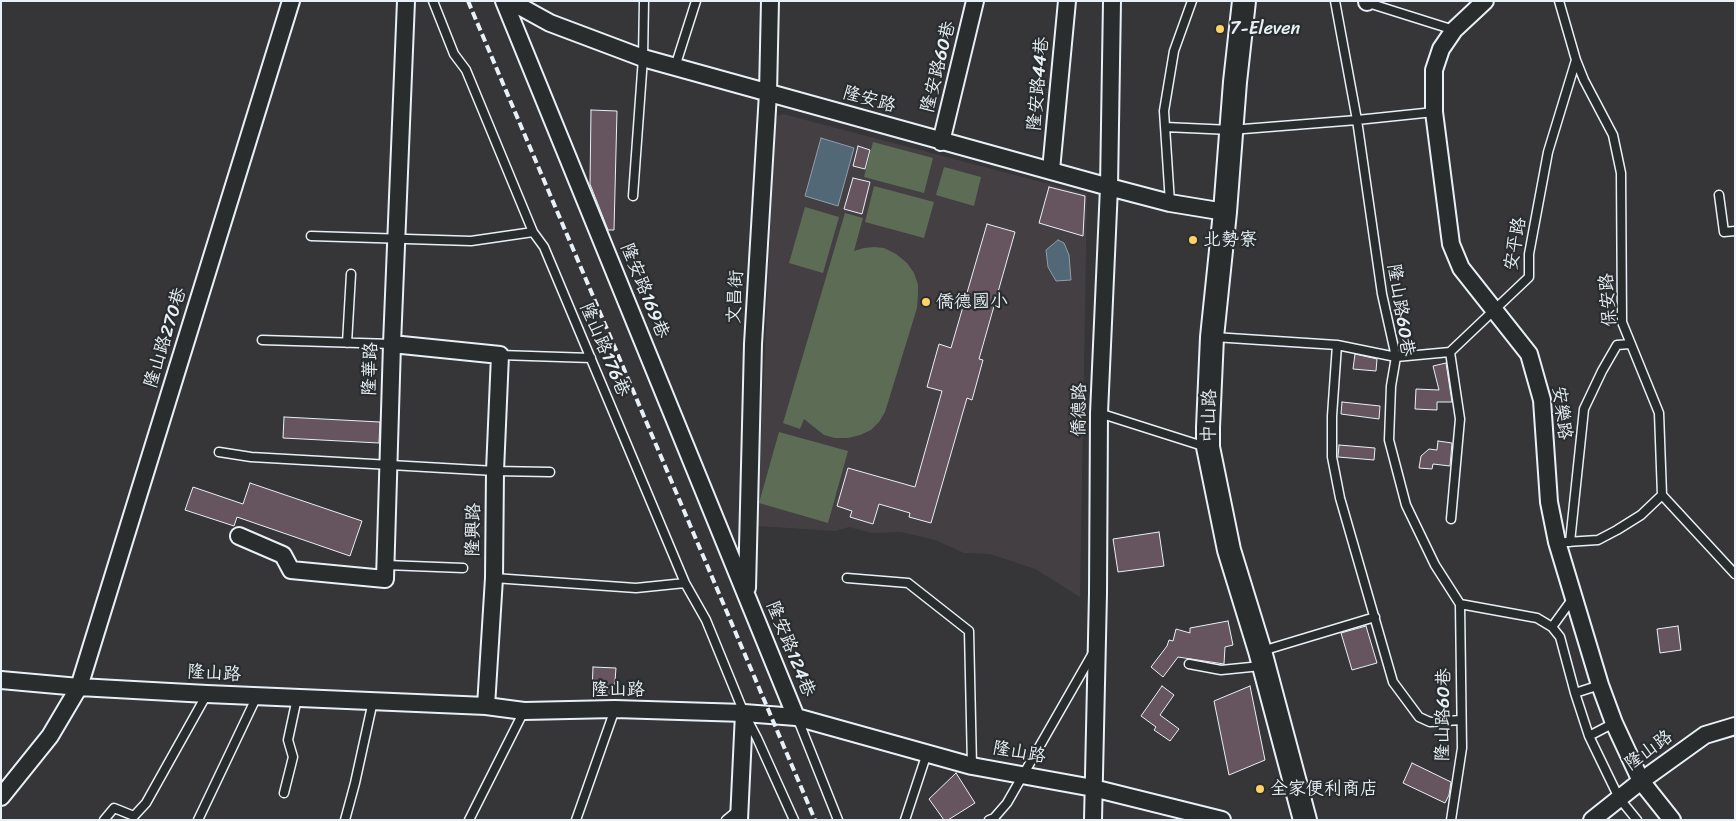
<!DOCTYPE html>
<meta charset="utf-8">
<style>
body{margin:0}
#map{position:relative;width:1736px;height:821px;overflow:hidden;background:#363538;font-family:Sriracha,sans-serif}
canvas{display:block}
.frame{position:absolute;inset:0;border:2px solid #e8f1f8;pointer-events:none}
</style>
<div id="map">
<canvas width="1736" height="821"></canvas>
<div class="frame"></div>
</div>
<script>
const g = document.querySelector('canvas').getContext('2d');
g.lineJoin = 'round';
function fill(path, color) { g.fillStyle = color; g.fill(path, 'evenodd'); }
const shape = rows => new Path2D(rows.map(r => 'M' + r).join(''));
function stroke(path, color, width, dash) { g.strokeStyle = color; g.lineWidth = width; g.lineCap = dash ? 'butt' : 'round'; g.setLineDash(dash || []); g.stroke(path); }
function label(font, color, halo, rows, align = 'center') {
  g.font = font + ' Sriracha,"LXGW WenKai TC",sans-serif'; g.lineWidth = 4.5; g.setLineDash([]); g.textBaseline = 'middle'; g.strokeStyle = halo; g.fillStyle = color; for (const [text, x, y, turn = 0] of rows) {
    g.save(); g.translate(x, y); g.rotate((+turn || 0) * Math.PI / 180); g.textAlign = isNaN(turn) ? turn : align; if (halo) g.strokeText(text, 0, 0); g.fillText(text, 0, 0); g.restore();
  }
}
fill(shape([
 [783,114,1087,194,1080,597,1035,569,990,554,964,553,935,540,901,532,872,533,849,527,836,531,757,526,775,124,778,116]
]), '#443f43');
fill(shape([
 [873,142,933,158,924,193,864,177],
 [944,167,981,177,974,206,936,195],
 [874,186,934,202,924,238,865,222],
 [805,207,839,217,823,273,789,263],
 [845,213,863,218,854,251,864,248,874,247,884,248,896,254,907,263,914,273,918,285,918,294,917,308,885,412,879,422,871,430,860,435,848,438,835,438,824,435,804,419,800,429,783,423],
 [779,432,848,451,828,523,759,503]
]), '#5d6d55');
const water = shape([
 [821,138,854,148,838,206,805,196,821,138],
 [1058,240,1064,243,1069,255,1071,280,1056,281,1048,267,1046,250,1058,240]
]);
fill(water, '#526876');
stroke(water, '#8e9faa', 1);
const building = shape([
 [591,110,617,111,614,230,608,230,590,184,591,110],
 [858,146,870,150,865,169,853,166,858,146],
 [853,178,870,182,862,214,844,209,853,178],
 [1049,187,1085,196,1083,236,1039,223,1049,187],
 [987,224,1015,232,979,359,983,360,972,400,967,398,931,523,909,517,910,513,879,504,873,524,850,517,852,511,837,506,848,468,915,487,942,391,927,387,939,344,951,348,987,224],
 [1355,354,1377,359,1376,371,1353,369,1355,354],
 [1446,363,1452,402,1437,402,1437,410,1415,409,1416,389,1439,390,1433,366,1446,363],
 [1342,402,1380,406,1379,419,1341,414,1342,402],
 [284,417,380,422,379,443,283,438,284,417],
 [1438,441,1452,443,1450,466,1433,464,1432,469,1419,468,1421,456,1429,449,1437,450,1438,441],
 [1339,445,1375,448,1374,460,1338,457,1339,445],
 [250,483,362,521,350,556,237,517,234,526,185,510,193,487,243,504,250,483],
 [1159,532,1164,566,1118,572,1113,539,1159,532],
 [1228,621,1233,645,1225,647,1224,664,1178,657,1163,677,1151,667,1167,646,1169,640,1173,641,1176,629,1190,633,1190,628,1228,621],
 [1366,626,1377,663,1352,670,1341,633,1366,626],
 [1678,626,1681,650,1660,653,1657,629,1678,626],
 [593,667,616,668,614,694,592,693,593,667],
 [1162,686,1174,695,1160,715,1179,729,1170,741,1154,730,1156,727,1141,716,1162,686],
 [1250,686,1265,760,1229,775,1214,701,1250,686],
 [1412,763,1451,782,1449,795,1445,803,1403,783,1412,763],
 [956,773,975,803,948,820,944,820,929,799,956,773]
]);
fill(building, '#66555e');
stroke(building, '#e8f1f8', 1);
const lane = shape([
 [433,1,454,54,466,70,533,232,544,247,685,583,706,620,744,713,757,738,794,820],
 [1335,1,1357,120,1382,294,1396,357,1391,386,1389,440,1406,505,1435,565,1460,604,1462,748,1451,820],
 [1559,1,1576,60,1584,80,1613,135,1621,173,1622,322,1659,413,1662,495,1735,574],
 [1365,2,1454,30],
 [675,67,696,1],
 [1165,127,1231,130,1357,120,1434,112],
 [1719,195,1724,232,1735,231],
 [633,196,643,58,644,1],
 [1170,203,1164,111,1174,51,1192,1],
 [311,236,471,241,533,232],
 [1214,337,1337,345],
 [262,340,392,344],
 [347,343,351,274],
 [1450,352,1460,419,1451,519],
 [500,355,591,358],
 [1099,413,1206,447],
 [219,452,251,457,495,471,550,472],
 [1566,542,1598,540,1617,530,1641,515,1662,495],
 [1570,542,1584,409,1602,371,1617,345,1630,344],
 [386,565,463,568],
 [494,578,636,588,685,583],
 [847,578,908,583,969,631,972,766],
 [1460,604,1537,618,1552,627,1560,637,1575,693,1589,736,1619,798,1637,820],
 [1552,627,1573,598],
 [1262,651,1375,617],
 [1189,664,1221,670,1261,666],
 [1575,693,1600,685],
 [797,717,838,820],
 [1461,720,1430,722,1419,717,1393,682,1340,498,1332,457,1332,416,1337,345,1396,357,1450,352,1529,277,1529,254,1548,152,1576,60],
 [1589,736,1614,723],
 [284,793,293,757,288,740,297,698],
 [104,820,114,808,134,816,146,803,207,694],
 [198,820,257,696],
 [345,820,355,783,373,701],
 [469,820,524,711],
 [576,820,615,709],
 [726,820,738,810],
 [905,820,927,753],
 [989,820,994,818,1007,803,1093,653]
]);
const street = shape([
 [504,1,796,717],
 [510,1,550,23,643,58,1109,187,1170,203,1225,212],
 [1485,1,1454,30,1441,49,1434,70,1434,112,1451,244,1461,268,1529,354,1542,400,1549,502,1557,542,1600,685,1614,723,1641,781,1672,820],
 [1367,2,1368,1],
 [941,142,975,1],
 [1051,170,1067,1],
 [392,344,500,355,495,471,494,578,486,706],
 [239,536,283,555,291,570,385,579,392,344,406,1],
 [747,588,753,344,768,93,770,1],
 [1,680,79,687,207,694,486,706,524,711,615,709,744,713,796,717,972,766,1093,788,1222,820],
 [1,797,50,736,79,687,291,1],
 [739,820,744,713],
 [1093,820,1098,593,1099,413,1109,187,1112,1],
 [1592,820,1641,781,1705,735,1735,726]
]);
const secondary = shape([
 [1244,1,1235,82,1225,212,1212,337,1208,427,1208,447,1229,550,1260,651,1305,820]
]);
stroke(lane, '#e8f1f8', 11);
stroke(street, '#e8f1f8', 20);
stroke(secondary, '#e8f1f8', 26);
stroke(lane, '#2a2d2e', 8);
stroke(street, '#2a2d2e', 16);
stroke(secondary, '#2a2d2e', 22);
stroke(shape([
 [468,1,815,820]
]), '#e8f1f8', 4, [8, 4]);
for (const [x, y, r, color] of [
 [1220,29,5,"#ffd166"],
 [1193,240,5,"#ffd166"],
 [926,302,5,"#ffd166"],
 [1260,789,5,"#ffd166"]
]) { const dot = new Path2D(); dot.arc(x, y, r, 0, 2 * Math.PI); g.fillStyle = color; g.fill(dot); stroke(dot, '#2a2d2e', 2); }
label('18px', '#e8f1f8', '#2a2d2e', [
 ["7-Eleven",1230,29],
 ["北勢寮",1203,240],
 ["僑德國小",936,302],
 ["全家便利商店",1270,789]
], 'left');
label('18px', '#e8f1f8', '#2a2d2e', [
 ["隆安路60巷",939,67,-76],
 ["隆安路44巷",1039,84,-85],
 ["隆安路",869,100,16],
 ["安平路",1516,244,-80],
 ["隆安路169巷",644,291,68],
 ["文昌街",736,297,-87],
 ["保安路",1609,300,-94],
 ["隆山路60巷",1400,310,81],
 ["隆山路270巷",166,338,-73],
 ["隆山路176巷",604,350,67],
 ["隆華路",371,369,-88],
 ["僑德路",1080,410,-89],
 ["安樂路",1561,413,83],
 ["中山路",1210,416,-89],
 ["隆興路",474,530,-89],
 ["隆安路124巷",790,649,68],
 ["隆山路",214,674,3],
 ["隆山路",618,690],
 ["隆山路60巷",1444,715,-89],
 ["隆山路",1649,751,-36],
 ["隆山路",1019,753,10]
]);
</script>
